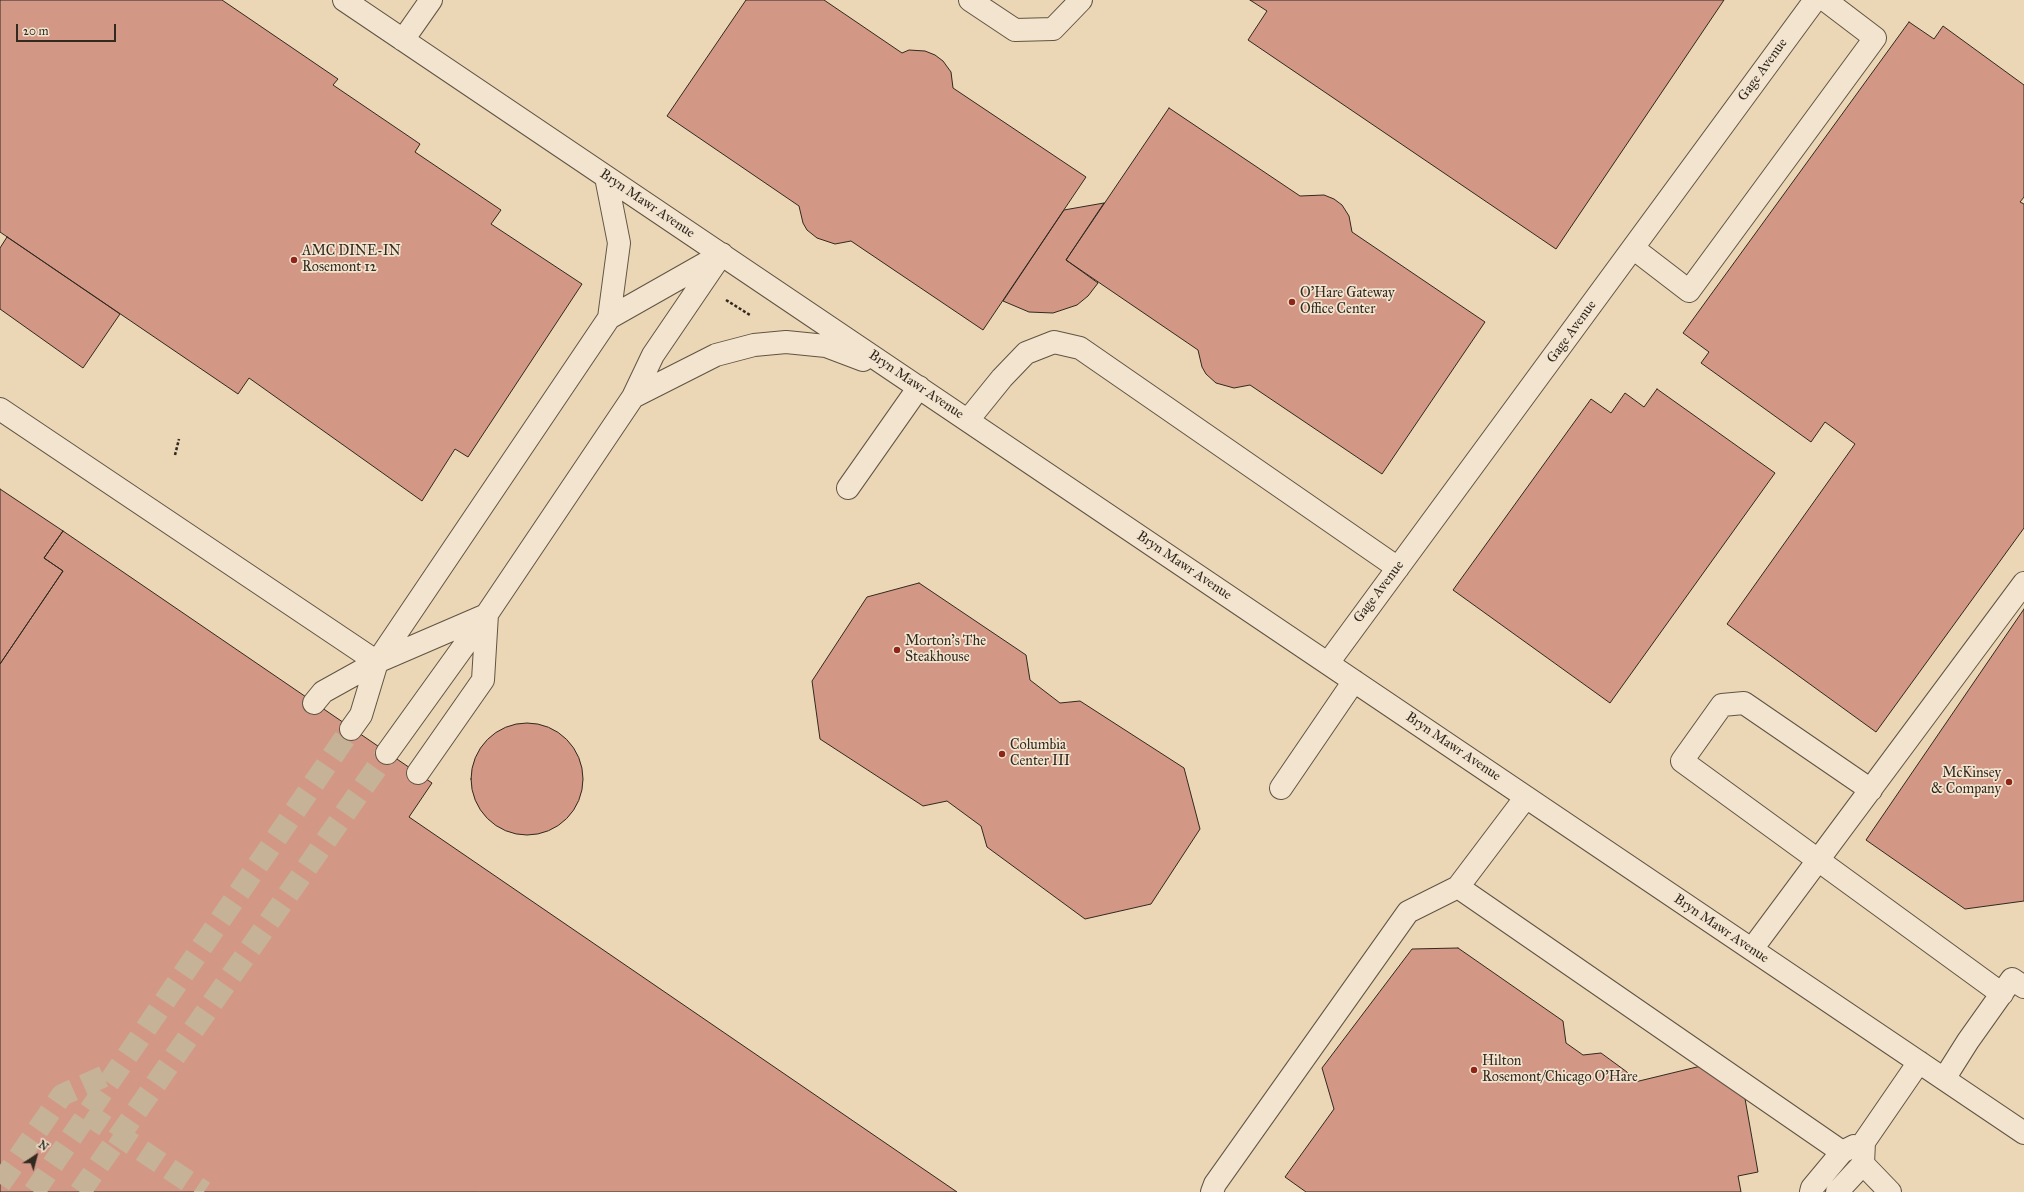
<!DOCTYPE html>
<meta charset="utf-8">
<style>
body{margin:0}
#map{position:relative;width:2024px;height:1192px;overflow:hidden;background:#ebd6b5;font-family:"IM FELL Great Primer",serif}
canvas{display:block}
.north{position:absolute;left:16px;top:1136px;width:40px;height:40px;-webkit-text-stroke:3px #f2e4cf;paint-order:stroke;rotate:36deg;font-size:11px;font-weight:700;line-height:16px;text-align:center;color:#32291f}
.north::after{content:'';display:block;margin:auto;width:14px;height:18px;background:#32291f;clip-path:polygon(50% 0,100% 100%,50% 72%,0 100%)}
.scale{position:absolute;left:16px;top:24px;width:100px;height:18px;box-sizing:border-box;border:2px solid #32291f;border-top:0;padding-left:5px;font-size:12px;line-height:14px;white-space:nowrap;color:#32291f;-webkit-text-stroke:3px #f2e4cf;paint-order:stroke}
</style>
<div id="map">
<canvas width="2024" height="1192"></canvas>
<div class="north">N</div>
<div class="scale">20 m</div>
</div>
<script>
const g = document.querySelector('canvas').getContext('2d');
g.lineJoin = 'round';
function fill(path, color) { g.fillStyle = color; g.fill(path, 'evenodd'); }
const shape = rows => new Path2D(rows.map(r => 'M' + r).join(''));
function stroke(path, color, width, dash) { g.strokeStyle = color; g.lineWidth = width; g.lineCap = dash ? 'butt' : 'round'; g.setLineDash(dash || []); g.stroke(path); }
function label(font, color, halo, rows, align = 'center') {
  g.font = font + ' "IM FELL Great Primer",serif'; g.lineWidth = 3.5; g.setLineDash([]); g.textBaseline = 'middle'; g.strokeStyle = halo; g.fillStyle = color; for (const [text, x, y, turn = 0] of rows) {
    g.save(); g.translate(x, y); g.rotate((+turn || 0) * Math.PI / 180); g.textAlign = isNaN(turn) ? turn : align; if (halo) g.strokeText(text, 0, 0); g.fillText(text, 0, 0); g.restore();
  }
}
const building = shape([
 [0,0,222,0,338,79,333,85,420,144,415,152,501,210,491,224,582,284,468,457,455,449,422,501,249,378,238,394,0,232,0,0],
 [746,0,824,0,902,53,909,50,925,51,935,55,943,61,951,72,953,88,1086,177,983,330,851,241,835,244,817,238,807,230,803,223,799,206,667,116,746,0],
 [1250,0,1724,0,1556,249,1248,40,1267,11,1250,0],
 [1909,22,1934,39,1943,26,2024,85,2024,197,2020,202,2024,204,2024,528,1876,732,1727,624,1855,444,1825,422,1811,442,1701,363,1709,352,1683,333,1909,22],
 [1169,108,1300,196,1324,195,1334,199,1342,205,1349,216,1352,232,1485,322,1382,474,1250,385,1234,388,1216,383,1206,374,1202,367,1198,350,1066,260,1169,108],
 [1104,203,1066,260,1098,283,1088,296,1077,305,1053,313,1029,312,1003,301,1064,210,1104,203],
 [7,237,120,314,83,368,0,309,0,248,7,237],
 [1657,389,1775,473,1610,703,1453,590,1591,399,1611,413,1625,393,1644,407,1657,389],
 [0,489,63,531,44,558,63,571,0,664,0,489],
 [63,531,432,783,409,817,957,1192,0,1192,0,664,63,571,44,558,63,531],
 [919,583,1026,655,1030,680,1060,703,1080,701,1184,768,1200,829,1151,904,1085,919,987,847,981,826,947,801,923,806,820,739,812,681,867,597,919,583],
 [2024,609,2024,901,1965,909,1866,840,2024,609],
 '471 779a56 56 0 1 1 112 0a56 56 0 1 1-112 0Z',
 [1458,948,1563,1021,1566,1043,1583,1055,1601,1053,1627,1072,1635,1082,1701,1066,1744,1093,1758,1172,1738,1176,1741,1192,1306,1192,1285,1177,1334,1109,1322,1068,1412,949,1458,948]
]);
fill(building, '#d39786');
stroke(building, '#32291f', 1);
stroke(shape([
 [87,1114,204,1192],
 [0,1184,62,1095,116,1071],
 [34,1192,351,729],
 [80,1192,387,753]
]), '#c6b397', 22, [22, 11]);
const minor = shape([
 [344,0,2024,1133],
 [970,0,1015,30,1053,29,1081,0],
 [403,40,431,0],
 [606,177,619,243,609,318],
 [1633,248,1689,291,1875,38,1825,0],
 [633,397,716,355,754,345,786,342,826,346,863,360],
 [0,409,377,662],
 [968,420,1002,378,1026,353,1054,342,1080,348,1398,568],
 [848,488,919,387],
 [1328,663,1815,0],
 [314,703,323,692,377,662,486,615],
 [351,729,361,715,377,662,609,318,722,254],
 [387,753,487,614,633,397,653,355,719,258],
 [418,773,483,680,487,614],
 [1281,788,1354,681],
 [1871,790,1744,703,1722,705,1682,761,2002,994],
 [1458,887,1842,1152],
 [1752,949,2024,583],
 [1944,1079,1968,1041,2012,979,2024,987],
 [1863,1164,1890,1192],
 [1212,1192,1215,1184,1408,912,1458,887,1526,797],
 [1811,1192,1812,1188,1842,1152,1854,1146],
 [1837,1192,1863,1164,1864,1142,1919,1062]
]);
stroke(minor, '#605444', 24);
stroke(shape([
 [726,300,750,315],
 [175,455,179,439]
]), '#32291f', 2.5, [3, 2]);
stroke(minor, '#f2e4cf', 22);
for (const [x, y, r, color] of [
 [294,260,4,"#8f2418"],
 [1292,302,4,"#8f2418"],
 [897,650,4,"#8f2418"],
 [1002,754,4,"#8f2418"],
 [2009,782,4,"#8f2418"],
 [1474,1070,4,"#8f2418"]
]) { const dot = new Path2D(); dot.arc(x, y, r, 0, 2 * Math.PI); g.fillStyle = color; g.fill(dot); stroke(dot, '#f2e4cf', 1.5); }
label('14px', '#32291f', '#f2e4cf', [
 ["Gage Avenue",1763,70,-54],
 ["Bryn Mawr Avenue",647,204,34],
 ["Gage Avenue",1572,332,-54],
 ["Bryn Mawr Avenue",916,385,34],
 ["Bryn Mawr Avenue",1184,566,34],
 ["Gage Avenue",1379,592,-53],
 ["Bryn Mawr Avenue",1453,747,34],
 ["Bryn Mawr Avenue",1721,929,34]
]);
label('14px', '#32291f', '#f2e4cf', [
 ["AMC DINE-IN",302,252],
 ["Rosemont 12",302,268],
 ["O’Hare Gateway",1300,294],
 ["Office Center",1300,310],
 ["Morton's The",905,642],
 ["Steakhouse",905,658],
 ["Columbia",1010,746],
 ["Center III",1010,762],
 ["McKinsey",2001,774,"right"],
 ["& Company",2001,790,"right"],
 ["Hilton",1482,1062],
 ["Rosemont/Chicago O'Hare",1482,1078]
], 'left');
</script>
